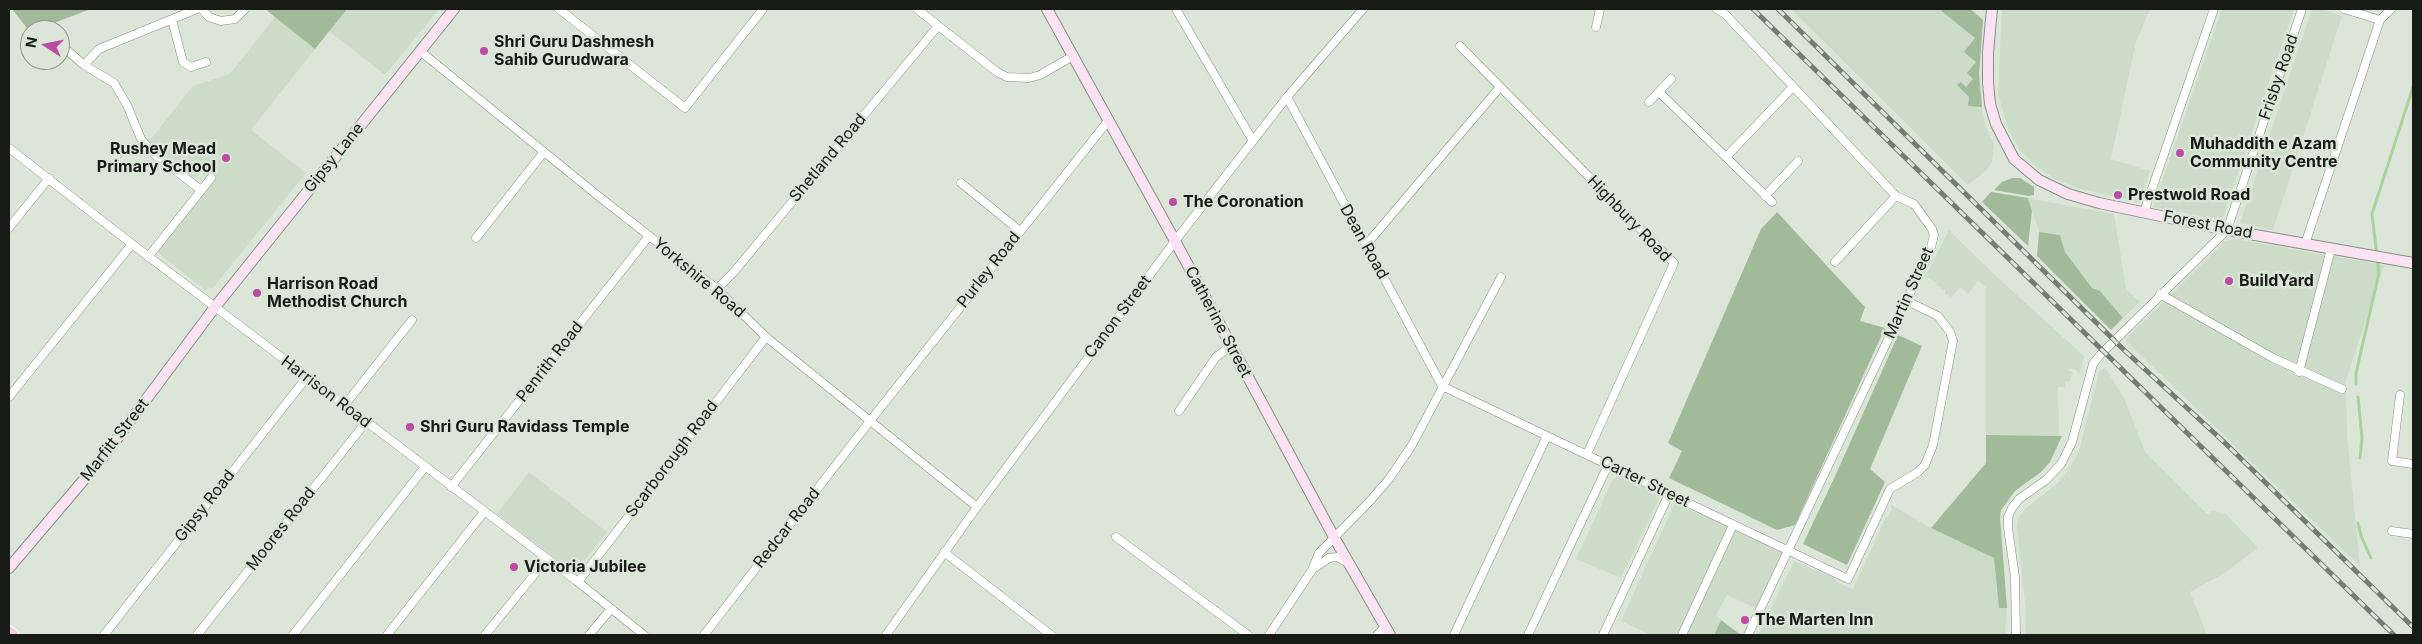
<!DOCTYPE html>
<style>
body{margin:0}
#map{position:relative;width:2422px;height:644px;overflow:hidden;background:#dbe6d8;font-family:Inter,sans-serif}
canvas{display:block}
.frame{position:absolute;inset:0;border:10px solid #171a15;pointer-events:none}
.north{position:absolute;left:20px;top:20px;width:50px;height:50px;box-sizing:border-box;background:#dbe6d8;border:1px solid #8d948a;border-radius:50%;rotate:281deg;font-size:14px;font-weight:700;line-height:20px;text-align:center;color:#171a15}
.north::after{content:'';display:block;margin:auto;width:18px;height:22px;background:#bd4aa3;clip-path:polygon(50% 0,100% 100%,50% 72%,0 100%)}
</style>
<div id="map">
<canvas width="2422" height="644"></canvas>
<div class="frame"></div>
<div class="north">N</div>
</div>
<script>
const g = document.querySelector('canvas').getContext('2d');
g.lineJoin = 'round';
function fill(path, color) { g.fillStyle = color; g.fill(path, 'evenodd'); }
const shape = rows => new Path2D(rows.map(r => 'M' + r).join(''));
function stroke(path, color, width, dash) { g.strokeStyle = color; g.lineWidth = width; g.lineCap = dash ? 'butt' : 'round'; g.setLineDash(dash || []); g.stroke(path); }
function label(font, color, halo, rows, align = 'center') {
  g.font = font + ' Inter,sans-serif'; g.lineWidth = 5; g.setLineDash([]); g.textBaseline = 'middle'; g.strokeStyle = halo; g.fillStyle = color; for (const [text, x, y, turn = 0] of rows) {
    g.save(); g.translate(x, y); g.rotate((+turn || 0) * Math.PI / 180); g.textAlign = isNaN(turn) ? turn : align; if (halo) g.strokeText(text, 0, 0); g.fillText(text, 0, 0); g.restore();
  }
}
fill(shape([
 [265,9,439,9,385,75,329,31,251,130,306,173,212,289,209,287,206,291,156,251,211,181,201,173,195,178,189,177,147,144,193,86,230,74,275,17],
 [1791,9,1970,9,1975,11,1983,20,1979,74,1982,107,1986,127,1994,145,1992,161,1987,170,1968,185],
 [2002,9,2150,9,2136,42,2111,159,2150,171,2139,202,2080,189,2055,179,2037,167,2020,150,2009,132,1998,94],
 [2222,9,2294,9,2222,220,2153,207],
 [2312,9,2322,9,2342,16,2273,230,2240,223],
 [2028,198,2114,214,2126,289,2140,302,2123,318,2100,291,2092,289,2065,252,2060,235,2039,232],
 [1949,230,1997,277,2084,356,2079,375,2076,370,2069,368,2068,370,2073,372,2070,382,2065,381,2065,387,2058,387,2059,436,1986,435,1986,287,1978,281,1968,294,1961,287,1951,297,1945,294,1945,290,1936,285,1937,283,1925,277],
 [2234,239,2384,265,2346,380,2347,435,2360,566,2125,340,2224,242],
 [2105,367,2124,398,2145,452,2207,514,2212,511,2225,513,2258,548,2223,574,2190,592,2207,635,2025,635,2026,614,2017,525,2019,517,2025,509,2059,482,2071,466,2079,451,2099,372],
 [529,472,607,532,576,571,572,571,497,514],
 [1620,476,1656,493,1658,501,1621,578,1576,559,1613,479],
 [1675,503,1730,527,1679,635,1651,635,1621,621],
 [1890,504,1931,528,1994,558,1999,608,2007,608,2005,635,1758,635,1794,561,1835,578,1836,582,1853,589,1886,517,1888,517,1892,509],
 [1734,528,1784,550,1758,609,1727,595,1716,615,1721,620,1714,635,1683,635]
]), '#cddcc9');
fill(shape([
 [12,9,91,9,30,32],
 [265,9,347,9,315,49],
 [1939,9,1970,9,1983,20,1979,74,1982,107,1968,106,1969,97,1957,85,1961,82,1966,87,1973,79,1967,73,1976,62,1964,52,1975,38],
 [2012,178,2020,178,2034,187,2034,195,2029,196,1994,190,2002,182],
 [1991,192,2028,198,2032,211,2028,246,1982,202],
 [1777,212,1865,307,1860,321,1885,328,1795,525,1777,530,1669,478,1682,451,1668,443,1761,229],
 [2039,232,2060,235,2065,252,2092,288,2100,291,2123,318,2111,330,2037,256],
 [1898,335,1922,346,1870,469,1885,482,1847,565,1803,544,1837,472],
 [1986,435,2062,436,2050,462,2041,472,2015,491,2001,510,2000,518,2007,608,1999,608,1994,558,1931,528,1986,463],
 [1721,620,1741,635,1714,635]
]), '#a1ba99');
stroke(shape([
 [2356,384,2356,373,2379,273,2372,214,2413,87],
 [2358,397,2362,438,2360,458],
 [2358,523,2361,536,2371,558]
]), '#a9d29d', 3);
const street = shape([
 [202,9,209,17,221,21,235,19,245,9],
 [559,9,685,108,763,9],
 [917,9,997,72,1007,77,1029,78,1040,75,1073,56],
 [1176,9,1253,141],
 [1717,9,1725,14,1896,196,1914,204,1932,229,1934,235,1930,251,1748,635],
 [2344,9,2380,20],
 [172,20,183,62,191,67,206,62],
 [1596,27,1600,9],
 [50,28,51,30],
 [60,44,84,65,114,83,127,105,141,139,154,154,201,190],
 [1460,46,1674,263,1587,454],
 [420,51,597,195,717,289,766,337,977,507],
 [84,65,99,49,197,9],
 [1659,92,1772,202],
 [1287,97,1442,386],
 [1649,102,1671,79],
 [9,148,132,244,578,582,644,635],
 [1726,157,1792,88],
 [961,183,1020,231],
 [1765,196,1798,161],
 [2144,212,2214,9],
 [9,228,49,178],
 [476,238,543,153],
 [2305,244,2380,20,2391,9],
 [1366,245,1500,87],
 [148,257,211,178],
 [1835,262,1896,196],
 [717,289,733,273,938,26],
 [2160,294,2273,358,2342,389],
 [2299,372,2331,249],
 [1442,386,1848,579,1890,489,1918,472,1925,465,1933,445,1953,341,1950,332,1938,316,1907,301],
 [2400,395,2392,461,2413,464],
 [9,397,132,244],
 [344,406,412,320],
 [1179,411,1216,357,1231,346],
 [451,487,649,236],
 [2392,531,2413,534],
 [1116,537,1248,635],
 [944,552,1051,635],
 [1313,569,1329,558,1337,557,1348,563],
 [578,582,766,337],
 [104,635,307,377],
 [197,635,366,422],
 [293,635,425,467],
 [387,635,484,512],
 [485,635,547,559],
 [589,635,610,610],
 [704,635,870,421,1108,121],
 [886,635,977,507,1175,241,1287,97,1363,9],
 [1269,635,1312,570,1319,553,1370,501,1389,479,1412,445,1501,277],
 [1377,635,1385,627],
 [1454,635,1547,436],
 [1528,635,1608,465],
 [1603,635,1669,494],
 [1682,635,1733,525],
 [2016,635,2015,577,2008,528,2008,517,2012,508,2019,499,2046,480,2061,464,2072,442,2093,364,2101,354,2227,230,2302,9]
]);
const secondary = shape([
 [1047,9,1175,241,1335,539,1390,635],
 [1992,9,1988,52,1988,83,1990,104,1996,124,2014,159,2039,180,2068,194,2099,203,2227,230,2413,263],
 [9,568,104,456,215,307,454,9]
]);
const primary = shape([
 [9,632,13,635]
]);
stroke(street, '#879084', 9);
stroke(secondary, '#879084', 12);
stroke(primary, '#fff', 13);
stroke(street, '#fff', 8);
stroke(secondary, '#fbe3f4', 10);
stroke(primary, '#f7c8e9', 11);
const rail = shape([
 [1753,9,2394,635],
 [1778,9,2123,349,2224,442,2413,627]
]);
stroke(rail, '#767c73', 5);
stroke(rail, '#dbe6d8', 3, [9]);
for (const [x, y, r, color] of [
 [484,51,5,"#bd4aa3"],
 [2180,153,5,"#bd4aa3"],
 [226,158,5,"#bd4aa3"],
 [2118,195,5,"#bd4aa3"],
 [1173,202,5,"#bd4aa3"],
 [2229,281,5,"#bd4aa3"],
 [257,293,5,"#bd4aa3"],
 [410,427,5,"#bd4aa3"],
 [514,567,5,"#bd4aa3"],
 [1745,620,5,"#bd4aa3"]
]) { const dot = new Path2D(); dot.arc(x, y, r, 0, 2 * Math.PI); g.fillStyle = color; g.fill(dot); stroke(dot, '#dbe6d8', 2); }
label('bold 16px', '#171a15', '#dbe6d8', [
 ["Shri Guru Dashmesh",494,42],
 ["Sahib Gurudwara",494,60],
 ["Muhaddith e Azam",2190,144],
 ["Community Centre",2190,162],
 ["Rushey Mead",216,149,"right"],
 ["Primary School",216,167,"right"],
 ["Prestwold Road",2128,195],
 ["The Coronation",1183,202],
 ["BuildYard",2239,281],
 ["Harrison Road",267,284],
 ["Methodist Church",267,302],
 ["Shri Guru Ravidass Temple",420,427],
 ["Victoria Jubilee",524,567],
 ["The Marten Inn",1755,620]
], 'left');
label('16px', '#171a15', '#dbe6d8', [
 ["Frisby Road",2279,77,-71],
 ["Gipsy Lane",334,158,-51],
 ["Shetland Road",828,158,-50],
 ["Highbury Road",1629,219,46],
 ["Forest Road",2208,225,11],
 ["Dean Road",1364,242,61],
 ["Purley Road",989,270,-52],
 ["Yorkshire Road",699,278,40],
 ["Martin Street",1909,293,-66],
 ["Canon Street",1118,317,-53],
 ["Catherine Street",1218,322,62],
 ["Penrith Road",550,362,-52],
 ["Harrison Road",326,392,37],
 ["Marfitt Street",115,440,-52],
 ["Scarborough Road",672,459,-53],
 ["Carter Street",1645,482,26],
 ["Gipsy Road",205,506,-52],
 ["Redcar Road",787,528,-52],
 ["Moores Road",281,529,-52]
]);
</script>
